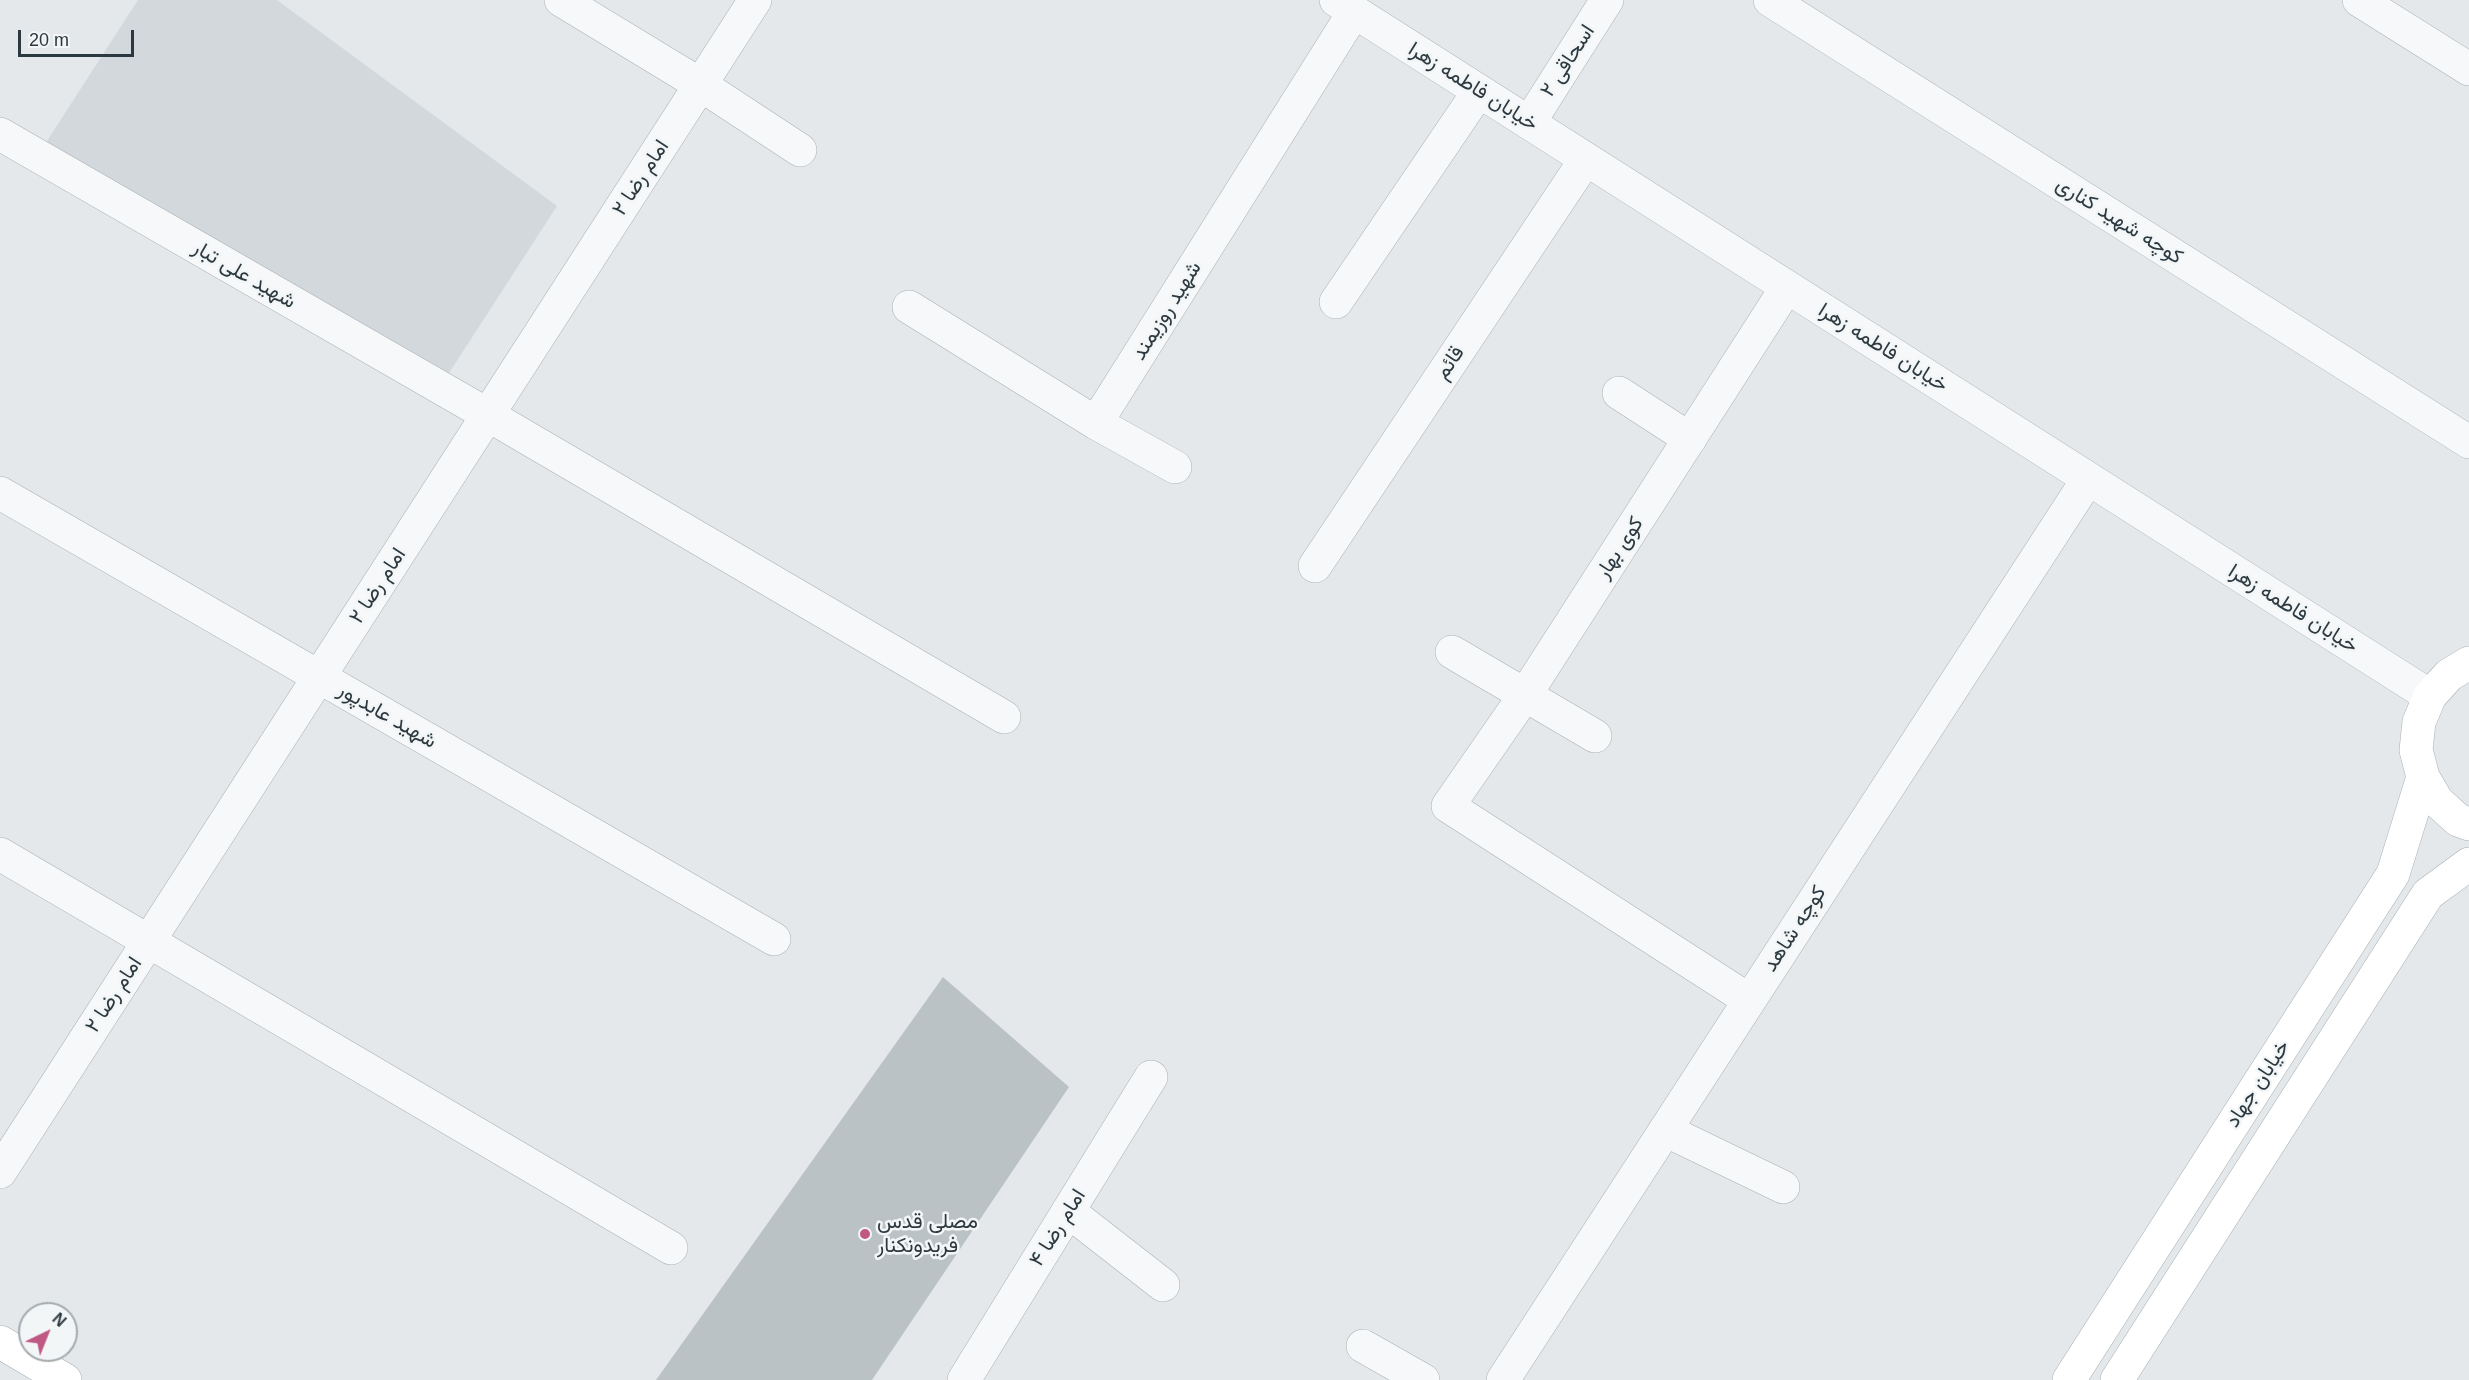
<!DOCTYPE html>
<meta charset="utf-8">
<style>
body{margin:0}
#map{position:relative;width:2469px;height:1380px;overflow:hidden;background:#e4e8ea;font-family:Arial,sans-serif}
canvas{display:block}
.north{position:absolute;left:18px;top:1302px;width:60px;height:60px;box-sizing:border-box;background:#f3f6f7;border:2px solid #a4aaae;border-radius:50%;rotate:43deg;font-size:16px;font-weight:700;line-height:24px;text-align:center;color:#2d3940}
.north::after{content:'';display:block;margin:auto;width:21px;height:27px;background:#bf5882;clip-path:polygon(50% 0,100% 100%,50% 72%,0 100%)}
.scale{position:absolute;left:18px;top:30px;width:116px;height:27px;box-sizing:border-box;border:3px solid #2d3940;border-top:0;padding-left:8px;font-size:18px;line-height:21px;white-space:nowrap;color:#2d3940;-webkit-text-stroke:4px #f3f6f7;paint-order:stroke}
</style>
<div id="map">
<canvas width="2469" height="1380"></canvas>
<div class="north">N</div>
<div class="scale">20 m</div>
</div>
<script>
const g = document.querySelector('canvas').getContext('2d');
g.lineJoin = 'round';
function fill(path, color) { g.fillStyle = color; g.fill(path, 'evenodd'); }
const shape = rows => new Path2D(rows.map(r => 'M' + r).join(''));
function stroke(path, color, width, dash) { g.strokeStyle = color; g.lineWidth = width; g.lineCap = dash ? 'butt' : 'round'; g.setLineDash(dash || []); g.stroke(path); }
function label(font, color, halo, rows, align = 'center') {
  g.font = font + ' Arial,Vazirmatn,sans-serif'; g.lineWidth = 5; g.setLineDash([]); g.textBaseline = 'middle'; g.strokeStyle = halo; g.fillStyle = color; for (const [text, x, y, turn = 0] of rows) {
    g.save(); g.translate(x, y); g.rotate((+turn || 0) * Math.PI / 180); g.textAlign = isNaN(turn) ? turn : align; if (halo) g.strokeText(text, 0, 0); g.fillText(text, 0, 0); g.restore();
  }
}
fill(shape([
 [138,0,277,0,557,206,449,373,45,144]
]), '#d2d8dc');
fill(shape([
 [943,977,1069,1087,872,1380,656,1380]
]), '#bbc2c6');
const minor = shape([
 [561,0,701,85,800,150],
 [1336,0,2430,696],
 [1770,0,2469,442],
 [2359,0,2469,69],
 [1529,123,1607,0],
 [0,134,488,415,1004,717],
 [1336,302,1479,91],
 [909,307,1096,423,1354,12],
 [1619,393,1690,439],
 [1096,423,1175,467],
 [0,493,774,939],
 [1315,566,1586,159],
 [1452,652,1595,736],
 [0,854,671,1248],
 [1749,1000,1448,806,1525,695,1787,287],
 [1665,1130,1783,1187],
 [0,1172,755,0],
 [1068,1211,1163,1285],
 [1363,1346,1423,1380],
 [964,1380,1151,1077],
 [1503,1380,2088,479]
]);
const major = shape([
 [2469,663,2449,675,2430,696,2419,722,2416,750,2423,777,2437,801,2458,820,2469,824],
 [0,1342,65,1380],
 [2069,1380,2393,874,2423,777],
 [2117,1380,2428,894,2469,864]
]);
stroke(minor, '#a9b0b4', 34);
stroke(major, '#a4afb4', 34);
stroke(minor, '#f6f8f9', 33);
stroke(major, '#fff', 33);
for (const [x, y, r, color] of [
 [865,1234,6,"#bf5882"]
]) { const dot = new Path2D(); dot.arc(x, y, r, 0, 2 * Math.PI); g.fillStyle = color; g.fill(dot); stroke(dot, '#f3f6f7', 2); }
label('21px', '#2d3940', '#f3f6f7', [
 ["اسحاقی ۲",1568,61,-57],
 ["خیابان فاطمه زهرا",1473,87,32],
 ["امام رضا ۲",641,178,-57],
 ["کوچه شهید کناری",2119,221,32],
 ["شهید علی تبار",244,275,30],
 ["شهید روزیمند",1167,311,-58],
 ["خیابان فاطمه زهرا",1883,348,32],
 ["قائم",1450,363,-56],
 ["کوی بهار",1620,548,-57],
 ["امام رضا ۲",378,586,-57],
 ["خیابان فاطمه زهرا",2293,609,32],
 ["شهید عابدپور",387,716,30],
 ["کوچه شاهد",1795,929,-57],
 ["امام رضا ۲",114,995,-57],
 ["خیابان جهاد",2258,1084,-57],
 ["امام رضا ۴",1058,1228,-58]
]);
label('21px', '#2d3940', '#f3f6f7', [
 ["مصلی قدس",877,1222],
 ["فریدونکنار",877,1246]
], 'left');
</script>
